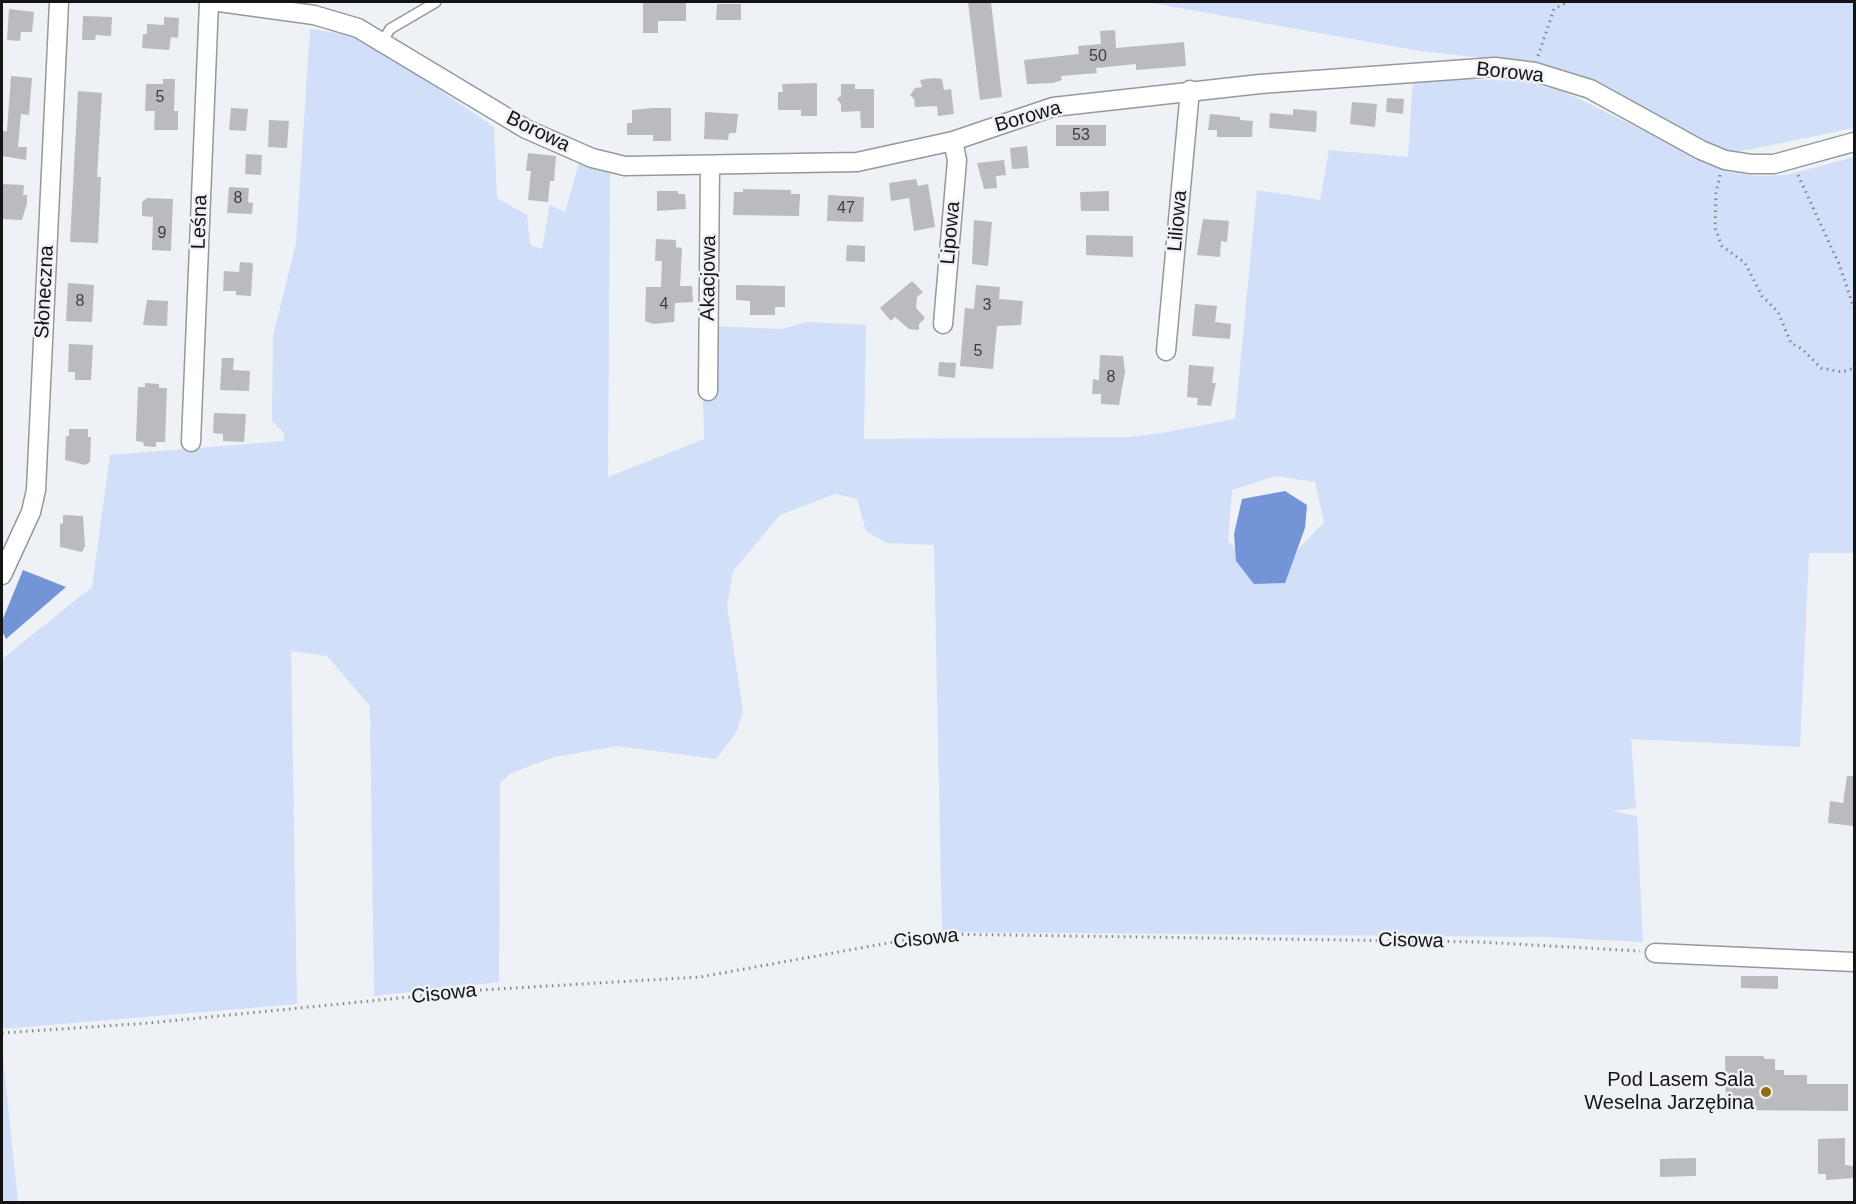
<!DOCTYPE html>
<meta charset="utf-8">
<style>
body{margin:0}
#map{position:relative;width:1856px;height:1204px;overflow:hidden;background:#eef1f5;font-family:Helvetica,sans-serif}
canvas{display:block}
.frame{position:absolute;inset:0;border:3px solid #141416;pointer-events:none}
</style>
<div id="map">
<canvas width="1856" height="1204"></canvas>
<div class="frame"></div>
</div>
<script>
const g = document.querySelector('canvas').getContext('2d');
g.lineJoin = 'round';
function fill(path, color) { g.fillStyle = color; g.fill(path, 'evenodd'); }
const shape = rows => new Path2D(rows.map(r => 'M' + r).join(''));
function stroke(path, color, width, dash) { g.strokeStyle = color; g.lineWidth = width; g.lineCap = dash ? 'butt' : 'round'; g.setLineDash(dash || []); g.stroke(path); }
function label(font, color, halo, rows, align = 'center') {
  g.font = font + ' Helvetica,sans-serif'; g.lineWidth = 5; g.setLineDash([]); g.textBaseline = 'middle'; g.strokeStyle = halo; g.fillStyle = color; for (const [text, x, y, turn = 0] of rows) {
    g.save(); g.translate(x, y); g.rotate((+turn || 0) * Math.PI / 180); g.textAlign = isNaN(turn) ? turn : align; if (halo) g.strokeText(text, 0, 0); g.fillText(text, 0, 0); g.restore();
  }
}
fill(shape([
 [1146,2,1854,2,1854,128,1732,153,1603,90,1536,64,1420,51],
 [310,29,356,36,397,61,494,127,497,198,527,215,530,245,542,249,550,205,565,212,580,160,610,173,608,477,704,439,701,320,714,326,782,329,807,322,866,325,864,439,1131,437,1162,433,1235,419,1257,190,1320,200,1329,150,1408,157,1413,78,1523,81,1565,92,1728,172,1756,176,1787,175,1854,157,1854,553,1809,553,1800,747,1631,739,1636,808,1612,811,1637,816,1643,942,1545,937,942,932,934,545,887,543,866,531,857,499,835,494,780,515,733,571,727,606,743,711,737,731,716,759,618,746,554,757,511,773,500,783,499,982,374,996,370,706,327,656,291,651,297,1004,2,1029,2,659,92,587,110,455,284,441,284,433,272,421,273,336,296,243],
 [1276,476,1315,482,1324,522,1268,581,1228,541,1232,490],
 [2,1048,18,1202,2,1202]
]), '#d1dff9');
fill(shape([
 [1285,491,1307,505,1305,528,1285,583,1254,584,1236,561,1234,534,1242,499],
 [23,570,66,587,6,639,2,631,2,621]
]), '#7395d8');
fill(shape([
 [643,2,686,2,686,21,658,21,658,33,643,33],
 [968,2,991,2,1002,97,980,100],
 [717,4,741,4,741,20,716,20],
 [9,9,34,12,32,32,21,32,20,41,7,40],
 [83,16,112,17,111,36,96,35,95,40,82,40],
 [164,17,179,18,178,38,171,37,169,50,142,48,143,34,147,34,147,24,164,25],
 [1115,30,1116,48,1184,42,1186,66,1136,70,1136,64,1096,68,1097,73,1061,76,1062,80,1053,83,1027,84,1024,60,1079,54,1078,46,1101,44,1100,31],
 [11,76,32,78,29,115,21,114,18,147,27,147,26,160,2,156,2,131,7,131],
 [933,78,942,79,944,90,951,89,954,114,938,116,937,106,915,107,914,99,910,95,915,88,922,87,920,80],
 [163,79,175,79,174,111,178,111,178,130,154,130,155,111,145,111,146,84,163,84],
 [817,83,817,116,801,116,801,110,778,110,778,92,783,92,782,84],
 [841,84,855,84,855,89,874,89,874,128,861,128,860,111,841,112,841,104,837,99,841,95],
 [78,91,102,93,97,177,101,177,98,243,70,242],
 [1387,98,1404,99,1403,114,1386,112],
 [1352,102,1377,104,1375,127,1350,124],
 [231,108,248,109,246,131,229,130],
 [653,108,671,108,671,141,653,141,653,135,627,135,627,123,632,123,632,110],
 [1293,109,1317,111,1316,132,1269,128,1270,113,1293,115],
 [705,112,738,114,736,133,729,133,728,140,704,139],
 [1210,114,1240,117,1240,120,1253,121,1252,137,1217,137,1217,130,1208,130],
 [269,120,289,121,287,148,268,147],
 [1056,125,1106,125,1106,146,1056,146],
 [1027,146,1029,168,1012,169,1010,148],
 [528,153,556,156,554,181,550,181,548,202,528,200,531,171,526,171],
 [246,154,262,155,261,175,245,174],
 [1004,160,1006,175,996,176,997,188,984,189,977,163],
 [916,179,918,186,928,184,935,227,914,231,909,198,891,201,889,183],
 [2,184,24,185,23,195,27,195,27,203,22,220,2,219],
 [229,187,249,188,248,202,253,203,252,214,227,213],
 [743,189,791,190,791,194,800,194,799,216,733,215,734,192,743,192],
 [657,191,678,191,678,194,685,194,686,209,657,211],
 [1109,191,1109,211,1081,211,1080,192],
 [828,195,864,197,863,222,827,221],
 [147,198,173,199,171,251,152,250,153,217,142,216,142,202],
 [1203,219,1229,221,1227,242,1221,241,1220,257,1197,255],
 [974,220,992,222,988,266,972,264],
 [1086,235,1133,236,1133,257,1086,255],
 [656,239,676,240,676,247,682,248,680,286,692,286,693,302,675,303,674,322,653,324,645,321,646,287,661,287,662,261,655,261],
 [847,245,865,246,865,262,846,261],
 [240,262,253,263,251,296,236,295,236,291,223,291,224,271,239,272],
 [912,281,923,292,917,297,916,308,925,318,919,324,919,330,909,329,895,317,891,321,880,308],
 [68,283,94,285,92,322,66,321],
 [736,285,785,286,785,307,775,307,775,315,750,315,750,301,736,300],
 [976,285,1000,287,999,299,1023,301,1021,325,997,326,993,369,960,366,965,308,974,309],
 [147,300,168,301,167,326,143,325],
 [1195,304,1217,306,1215,322,1231,324,1230,339,1192,336],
 [69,344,93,345,91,380,75,380,75,372,68,372],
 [1100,355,1123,356,1125,372,1119,405,1101,404,1101,394,1092,394,1093,379,1099,380],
 [222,358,234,358,233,370,250,371,249,391,220,390],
 [939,362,956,363,955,378,938,376],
 [1189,365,1214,367,1212,383,1216,383,1211,406,1197,405,1198,398,1187,397],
 [145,383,159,384,159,388,167,388,165,442,156,442,156,447,144,446,143,442,136,441,138,387,145,387],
 [214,413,246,414,244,442,223,441,223,434,213,433],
 [69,429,88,429,88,437,91,437,90,462,85,465,65,460,66,436,69,436],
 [63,515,83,516,85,546,82,552,60,547,60,524,63,523],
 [1847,776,1854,776,1854,826,1828,823,1830,801,1843,803],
 [1741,976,1778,976,1778,989,1741,988],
 [1725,1056,1763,1056,1765,1059,1775,1059,1775,1070,1784,1070,1784,1075,1807,1075,1807,1084,1848,1084,1848,1111,1726,1110],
 [1845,1138,1845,1165,1854,1166,1854,1178,1826,1180,1826,1174,1818,1174,1818,1139],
 [1696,1158,1696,1176,1660,1177,1660,1159]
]), '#b9bbbf');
const lane = shape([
 [382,42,390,29,436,2]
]);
const street = shape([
 [219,2,314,15,358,28,526,129,592,158,625,166,857,162,953,141,1053,107,1260,84,1495,67,1535,72,1590,89,1701,150,1725,160,1751,164,1774,164,1854,142],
 [943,324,957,160,953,141],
 [1166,351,1190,90],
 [708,391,710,166],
 [191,442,209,2],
 [2,575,31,512,36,490,59,2],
 [1655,953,1854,962]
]);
stroke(lane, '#96989c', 12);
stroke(street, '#96989c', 21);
stroke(shape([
 [1538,56,1554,9,1567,2],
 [1720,175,1716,193,1715,228,1722,246,1745,263,1762,296,1778,312,1791,343,1802,349,1821,368,1842,372,1854,368],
 [1798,175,1839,264,1854,308],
 [2,1033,149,1023,480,990,700,977,938,934,1479,942,1640,951]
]), '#848689', 3, [1.5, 4.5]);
stroke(lane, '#fff', 9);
stroke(street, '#fff', 18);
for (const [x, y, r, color] of [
 [1766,1092,6,"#926d14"]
]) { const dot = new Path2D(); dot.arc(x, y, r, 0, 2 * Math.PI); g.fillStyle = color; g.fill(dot); stroke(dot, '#eef1f5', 2); }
label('16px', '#3d3e40', null, [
 ["50",1098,57],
 ["5",160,98],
 ["53",1081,136],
 ["8",238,199],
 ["47",846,209],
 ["9",162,234],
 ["8",80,302],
 ["4",664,305],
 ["3",987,306],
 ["5",978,352],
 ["8",1111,378]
]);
label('20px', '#141416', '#eef1f5', [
 ["Borowa",1510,73,6],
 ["Borowa",1028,117,-16],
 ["Borowa",538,132,26],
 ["Liliowa",1178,221,-85],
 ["Leśna",200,222,-88],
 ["Lipowa",951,233,-85],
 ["Akacjowa",709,278,-89],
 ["Słoneczna",45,292,-87],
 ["Cisowa",926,939,-6],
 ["Cisowa",1411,941,1],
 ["Cisowa",444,994,-6]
]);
label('20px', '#141416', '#eef1f5', [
 ["Pod Lasem Sala",1754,1080],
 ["Weselna Jarzębina",1754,1103]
], 'right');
</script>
